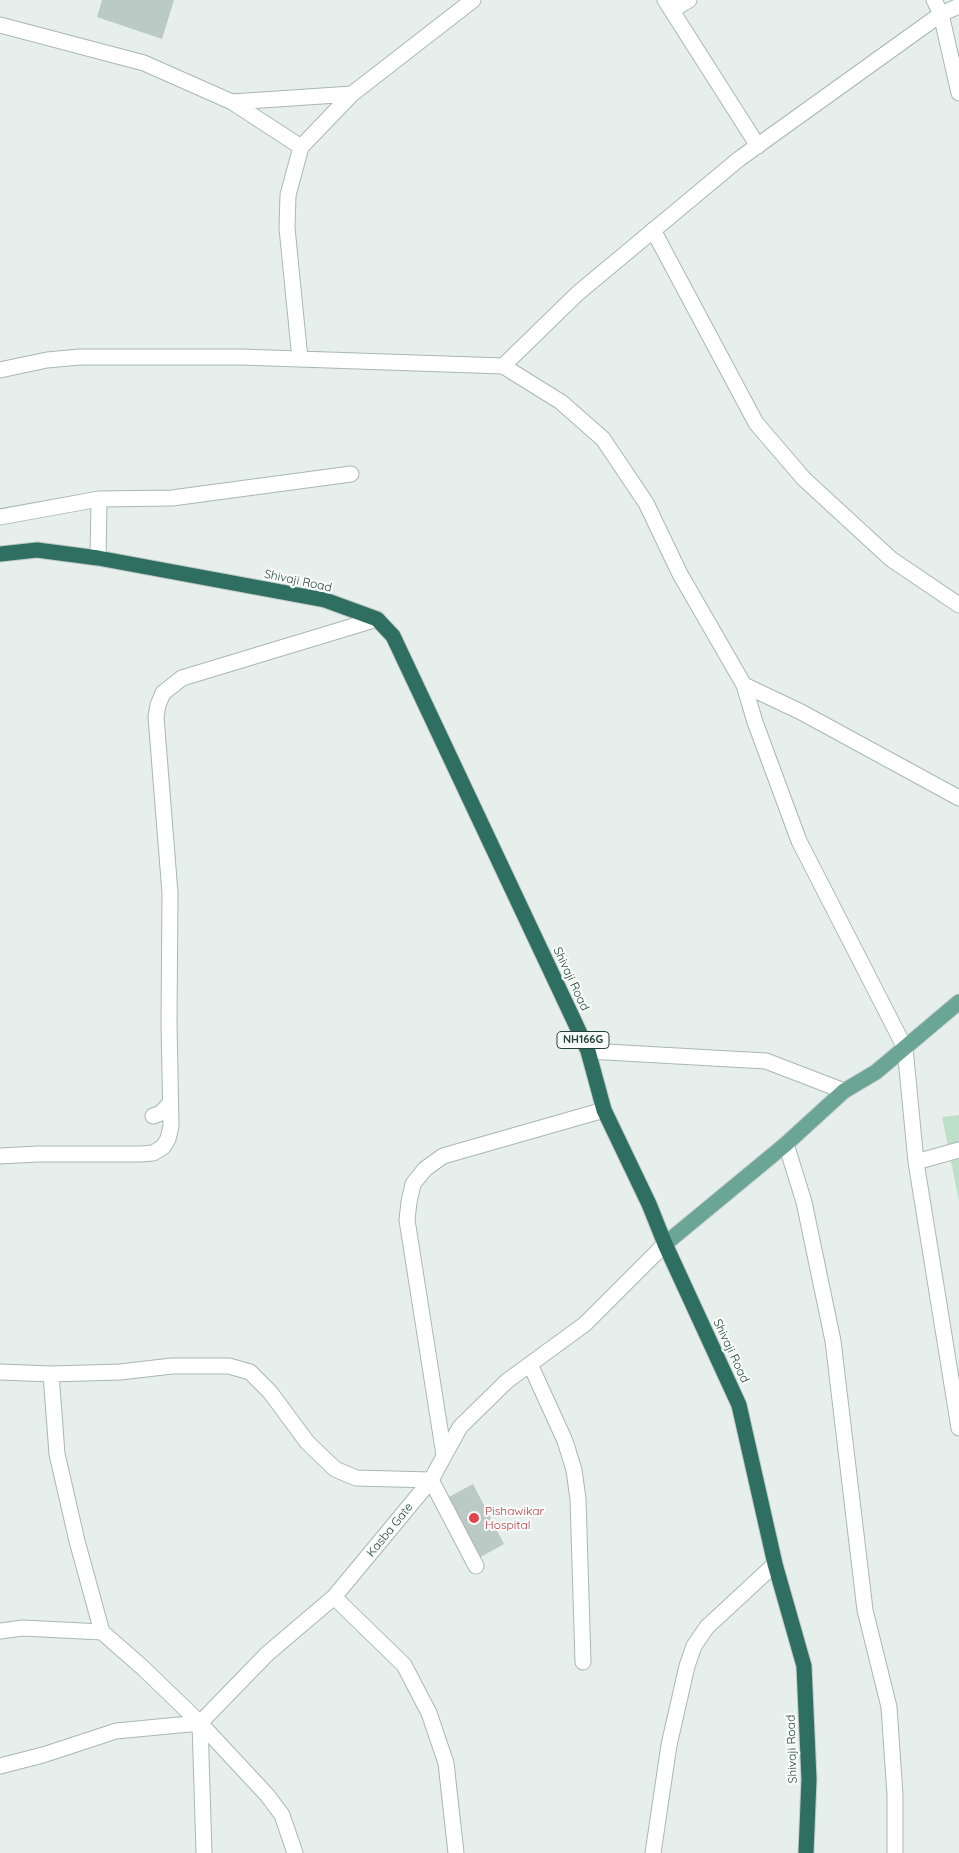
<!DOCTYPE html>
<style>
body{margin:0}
canvas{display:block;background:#e6efeb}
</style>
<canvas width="959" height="1853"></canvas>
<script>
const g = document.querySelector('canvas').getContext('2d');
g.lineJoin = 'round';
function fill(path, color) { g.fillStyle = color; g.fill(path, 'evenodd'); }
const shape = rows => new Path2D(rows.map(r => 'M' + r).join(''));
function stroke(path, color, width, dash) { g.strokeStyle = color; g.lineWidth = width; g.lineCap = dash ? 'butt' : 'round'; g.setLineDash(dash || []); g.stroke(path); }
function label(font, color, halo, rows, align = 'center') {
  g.font = font + ' Quicksand,sans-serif'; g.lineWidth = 4.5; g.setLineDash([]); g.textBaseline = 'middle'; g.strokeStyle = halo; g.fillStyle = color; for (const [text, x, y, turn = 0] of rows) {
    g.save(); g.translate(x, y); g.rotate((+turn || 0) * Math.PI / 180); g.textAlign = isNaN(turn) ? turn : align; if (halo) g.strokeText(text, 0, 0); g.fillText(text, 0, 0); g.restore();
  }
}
fill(shape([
 [959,1115,959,1201,942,1117]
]), '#bfe0c8');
fill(shape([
 [102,0,174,0,162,39,97,17],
 [473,1484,504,1544,477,1559,445,1499]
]), '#bbcac4');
const minor = shape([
 [665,0,758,146],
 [934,0,941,14,959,93],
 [672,10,689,0],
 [0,25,144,63,232,102,301,147],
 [232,102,352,94],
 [653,230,756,423,804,479,891,559,959,605],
 [300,359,287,228,288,195,301,147,352,94,473,0],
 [503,366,578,293,739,159,941,14,959,6],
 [0,370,47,360,80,357,241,357,503,366,561,402,603,439,646,503,680,574,744,685,801,712,959,798],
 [0,517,99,499,172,498,351,474],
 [98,558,99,499],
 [744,685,755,722,799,841,905,1048,916,1162,959,1428],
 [588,1051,766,1061,844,1091],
 [153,1116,161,1113,170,1103],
 [786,1144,804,1202,833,1341,865,1610,889,1707,895,1795,895,1853],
 [0,1156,38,1154,141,1154,153,1153,163,1147,168,1139,171,1126,169,1022,170,893,156,717,158,705,163,693,182,678,377,619],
 [916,1162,959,1150],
 [530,1364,565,1441,574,1470,578,1499,583,1662],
 [0,1372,51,1374,120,1372,172,1366,229,1366,250,1372,270,1392,307,1442,335,1469,356,1478,431,1480,476,1566],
 [51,1374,57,1454,77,1541,102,1632,142,1667,200,1723,267,1795,282,1815,295,1853],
 [444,1455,407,1220,409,1202,413,1184,425,1169,443,1156,604,1110],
 [334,1597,404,1665,429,1713,446,1763,456,1853],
 [0,1631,23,1628,102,1632],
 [0,1766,43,1755,116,1731,200,1723],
 [204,1853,200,1723,267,1654,334,1597,431,1480,460,1427,507,1381,585,1324,665,1244],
 [653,1853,669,1745,687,1666,694,1646,707,1627,775,1564]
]);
const major = shape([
 [665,1244,786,1144,844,1091,876,1072,959,1002]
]);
const highway = shape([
 [0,554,37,550,98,558,325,600,377,619,393,636,577,1027,588,1051,604,1110,649,1204,665,1244,739,1405,775,1564,804,1666,809,1779,806,1853]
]);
stroke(minor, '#a8b8b2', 17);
stroke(major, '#c2cac8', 17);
stroke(highway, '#c2cac8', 17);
stroke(minor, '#fff', 15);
stroke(major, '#6aa596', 15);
stroke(highway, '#2f6f62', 15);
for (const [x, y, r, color] of [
 [474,1518,6,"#e0444e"]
]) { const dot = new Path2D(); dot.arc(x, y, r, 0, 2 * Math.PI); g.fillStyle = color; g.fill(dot); stroke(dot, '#f7fbf9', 2); }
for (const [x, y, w] of [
 [583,1040,52]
]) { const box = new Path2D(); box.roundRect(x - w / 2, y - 8.5, w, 17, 4); g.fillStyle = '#f7fbf9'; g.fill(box); stroke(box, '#24423a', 1); }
label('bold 11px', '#24423a', null, [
 ["NH166G",583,1040]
]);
label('12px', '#24423a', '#f7fbf9', [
 ["Shivaji Road",298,581,12],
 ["Shivaji Road",571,979,65],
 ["Shivaji Road",731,1351,65],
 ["Kasba Gate",390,1530,-51],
 ["Shivaji Road",792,1749,-92]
]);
label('12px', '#be3a42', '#f7fbf9', [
 ["Pishawikar",485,1511],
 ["Hospital",485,1525]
], 'left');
</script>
